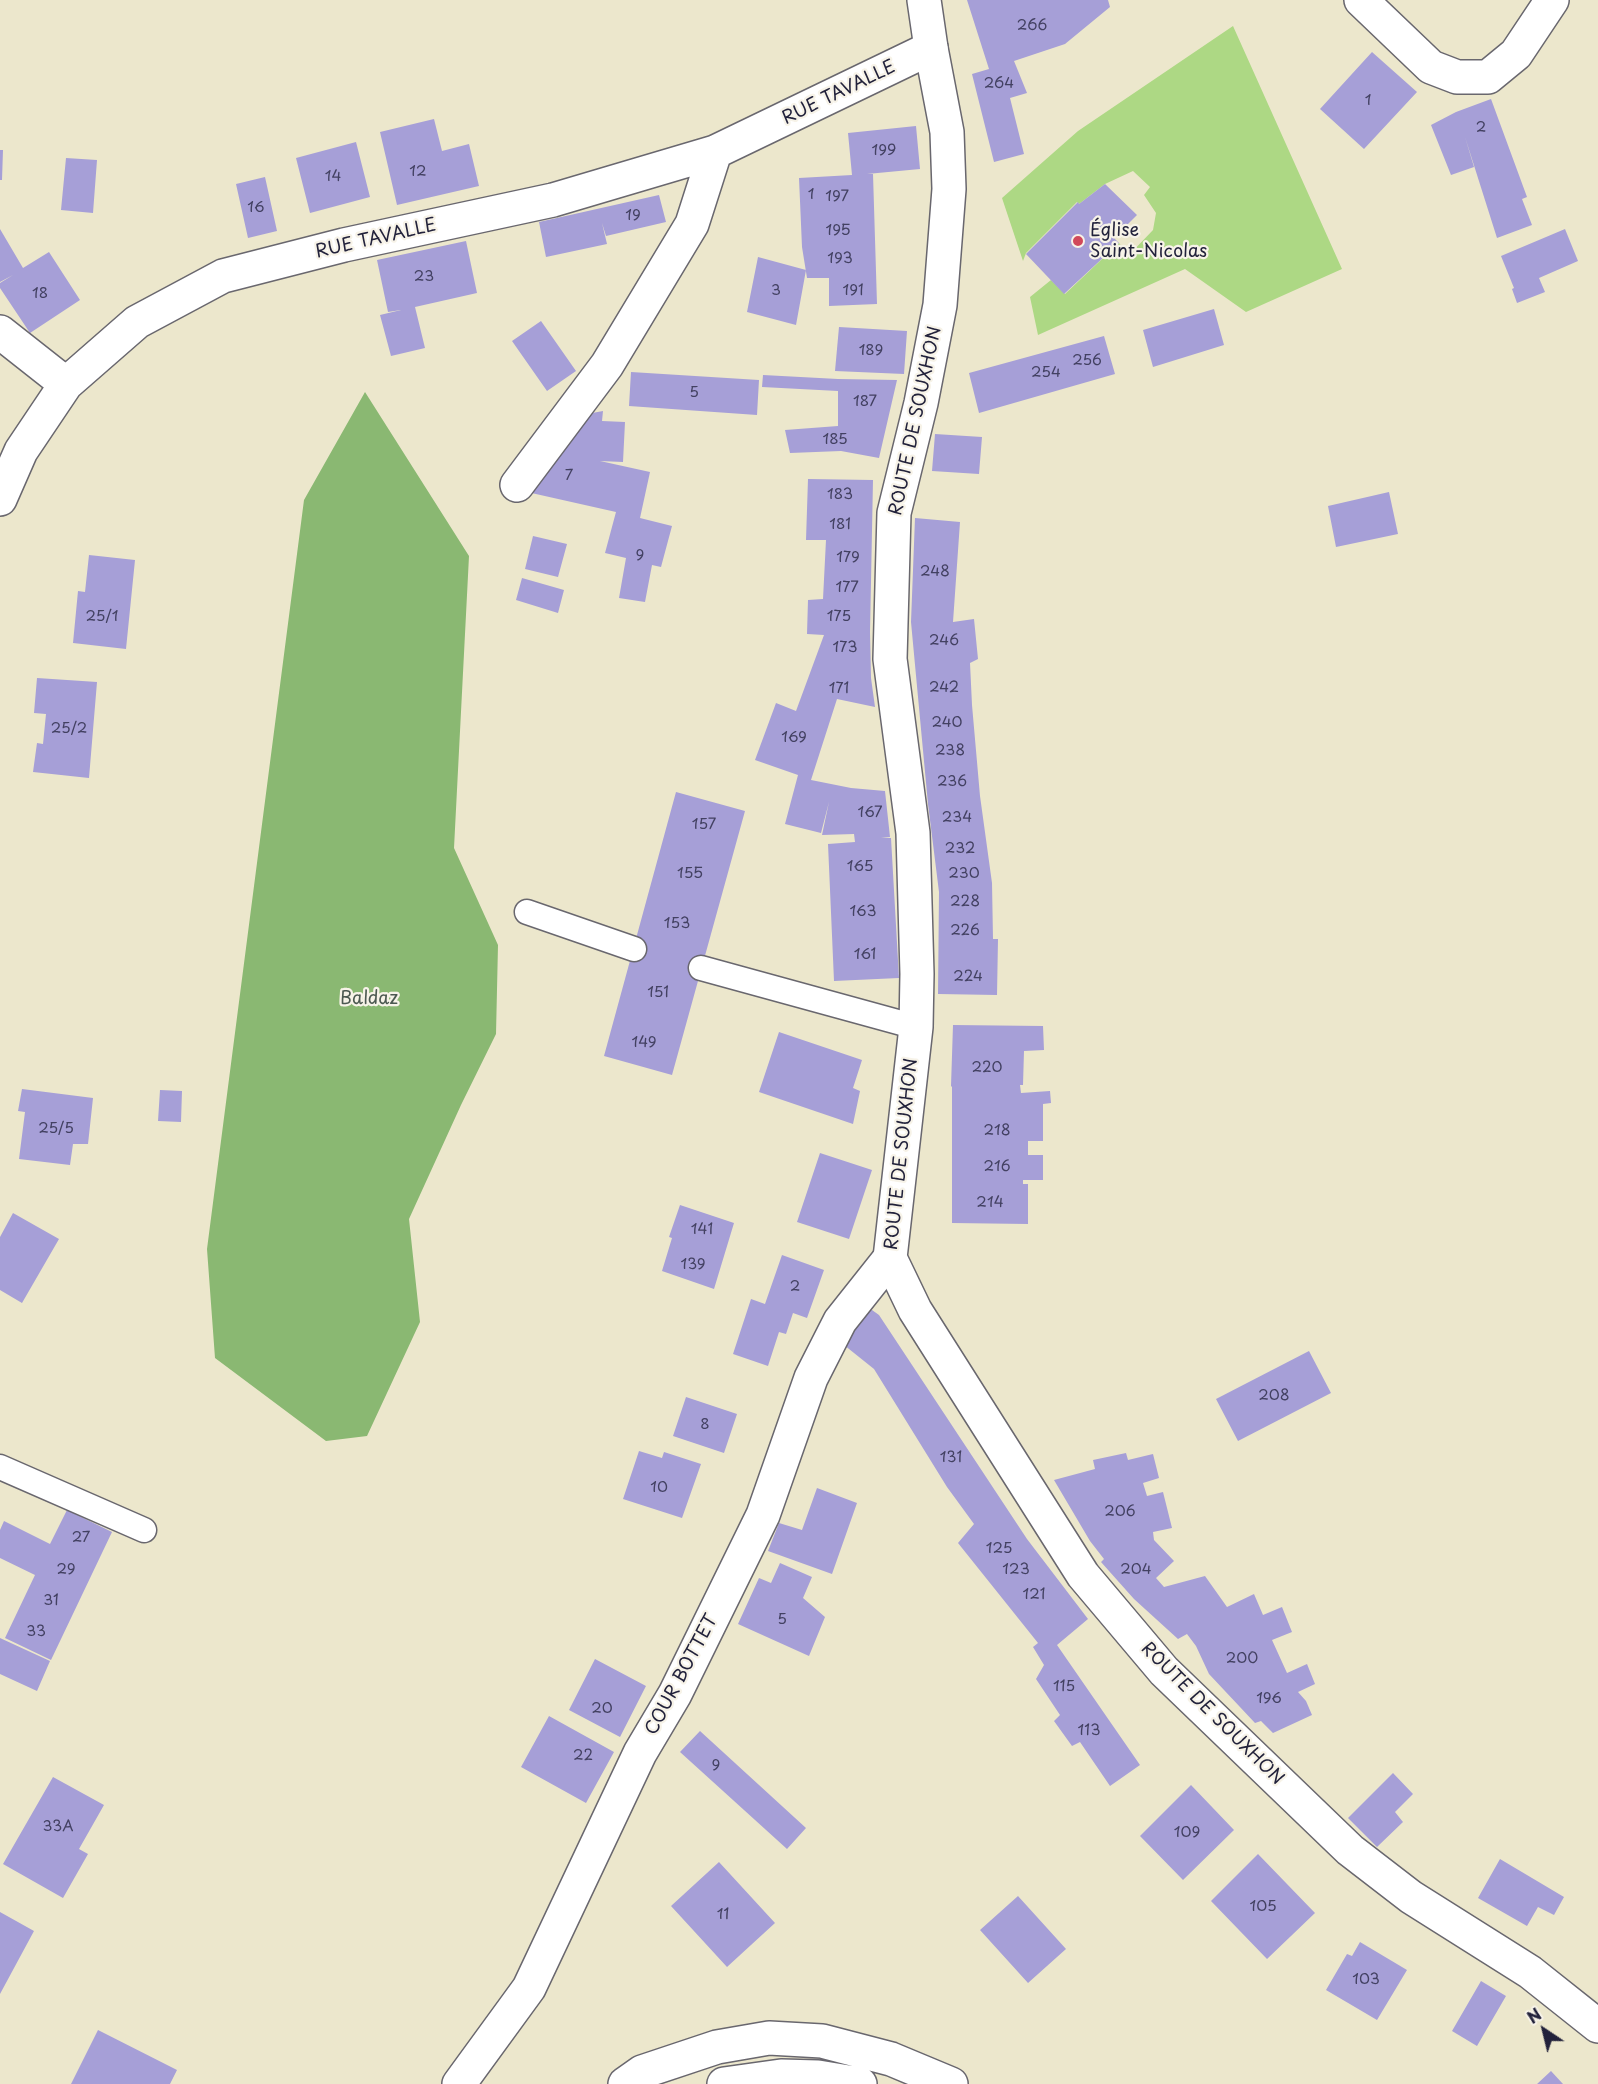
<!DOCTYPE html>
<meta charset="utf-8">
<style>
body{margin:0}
#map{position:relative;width:1598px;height:2084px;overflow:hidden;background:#ece7cc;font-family:"Playpen Sans",sans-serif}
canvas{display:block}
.north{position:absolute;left:1514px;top:2000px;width:60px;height:60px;-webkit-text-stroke:4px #f7f3e8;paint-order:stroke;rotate:325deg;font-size:16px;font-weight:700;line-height:24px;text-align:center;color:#22223b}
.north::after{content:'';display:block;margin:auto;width:21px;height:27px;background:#22223b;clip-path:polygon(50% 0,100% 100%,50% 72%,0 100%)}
</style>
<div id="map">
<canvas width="1598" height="2084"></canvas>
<div class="north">N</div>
</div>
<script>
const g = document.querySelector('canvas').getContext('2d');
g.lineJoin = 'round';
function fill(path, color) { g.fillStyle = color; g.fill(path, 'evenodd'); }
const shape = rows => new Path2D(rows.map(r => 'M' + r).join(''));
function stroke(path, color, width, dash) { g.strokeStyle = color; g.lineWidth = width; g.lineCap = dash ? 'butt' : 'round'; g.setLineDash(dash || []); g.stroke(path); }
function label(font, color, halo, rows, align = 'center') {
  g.font = font + ' "Playpen Sans",sans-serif'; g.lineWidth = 4.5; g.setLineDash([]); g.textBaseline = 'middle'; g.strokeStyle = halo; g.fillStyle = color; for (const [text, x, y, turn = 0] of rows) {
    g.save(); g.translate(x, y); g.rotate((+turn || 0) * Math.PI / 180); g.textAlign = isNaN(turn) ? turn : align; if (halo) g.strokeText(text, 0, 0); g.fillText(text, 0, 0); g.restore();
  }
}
fill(shape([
 [1233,26,1342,269,1246,312,1185,269,1038,335,1030,297,1051,280,1065,294,1119,243,1129,255,1153,230,1156,213,1144,195,1150,187,1133,171,1105,184,1079,204,1077,202,1026,253,1023,261,1002,198,1078,131]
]), '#add884');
fill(shape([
 [365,392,469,556,454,848,498,945,496,1034,461,1105,409,1219,420,1322,367,1436,326,1441,215,1358,207,1249,304,500]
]), '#8ab872');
fill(shape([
 [967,0,1108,0,1110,7,1065,44,1014,61,1027,93,1010,98,1024,154,994,162,972,74,989,69],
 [1372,52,1417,92,1364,149,1320,109],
 [1491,99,1527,197,1522,199,1532,225,1497,238,1465,137,1474,167,1451,175,1431,125,1456,112],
 [434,119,442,151,469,144,479,186,397,205,380,132],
 [916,126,920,169,867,174,873,174,877,304,829,306,829,278,807,278,802,247,799,178,852,175,848,133],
 [356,142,370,197,310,213,296,158],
 [0,150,3,150,2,180,0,180],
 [66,158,97,160,93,213,61,210],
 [265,177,277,231,248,238,236,184],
 [1105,184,1137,215,1114,238,1119,243,1064,294,1026,254,1078,202,1079,204],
 [659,195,666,222,606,236,602,223,607,244,546,257,539,222],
 [0,229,23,268,49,252,80,300,30,333,0,288,0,283,13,275,0,282],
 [1565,229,1578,261,1539,278,1545,292,1517,303,1512,289,1514,288,1501,256],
 [466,241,477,293,415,307,425,348,391,356,380,315,401,310,388,312,377,260],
 [758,257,806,270,796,325,747,312],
 [1214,309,1224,345,1153,367,1143,330],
 [541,321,576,371,547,391,512,341],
 [839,327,907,331,904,374,835,371],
 [1104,336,1115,374,979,413,969,373],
 [631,372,759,380,757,415,629,406],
 [763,375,838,379,897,380,879,458,841,451,790,453,785,430,838,426,838,391,762,387],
 [603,411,602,421,625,422,623,462,600,461,650,472,640,518,672,526,661,567,652,565,645,602,619,598,626,558,605,553,616,512,527,492,587,414],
 [935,434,982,437,979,474,932,471],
 [808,479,873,480,870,632,871,678,875,707,837,699,811,780,851,788,885,791,890,837,881,838,891,838,899,978,834,981,828,844,855,842,854,834,822,835,829,802,821,833,785,824,798,775,755,760,776,703,796,711,824,635,807,634,808,600,823,599,826,540,806,540],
 [1389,492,1398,534,1336,547,1328,506],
 [915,518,960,522,953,622,974,619,978,659,970,663,972,705,980,796,992,883,993,939,998,939,997,995,938,994,939,892,928,804,911,622],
 [533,536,567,544,558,577,525,569],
 [89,555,135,560,126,649,73,643,78,591,85,592],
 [522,578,564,590,558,613,516,600],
 [37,678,97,682,89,778,33,772,37,743,43,744,46,714,34,713],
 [676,792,745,811,672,1075,604,1056],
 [953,1025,1043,1026,1044,1050,1024,1051,1023,1085,1020,1085,1021,1093,1050,1091,1051,1103,1043,1104,1043,1141,1028,1141,1028,1155,1043,1155,1043,1180,1023,1180,1023,1184,1028,1184,1028,1224,952,1223,952,1087,951,1086],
 [779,1032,862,1060,853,1088,860,1091,853,1124,759,1092],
 [22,1089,93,1098,88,1144,73,1144,70,1165,19,1159,25,1112,18,1111],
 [160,1090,182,1091,181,1122,158,1121],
 [820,1153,872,1170,849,1239,797,1222],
 [680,1205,734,1223,714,1289,662,1271,672,1238,669,1237],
 [13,1213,59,1239,22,1303,0,1290,0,1237],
 [782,1255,824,1270,807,1318,793,1313,786,1334,779,1332,768,1366,733,1354,751,1299,765,1304],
 [865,1305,879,1315,1027,1539,1088,1619,1057,1645,1140,1765,1110,1786,1080,1742,1072,1746,1054,1721,1060,1715,1036,1679,1044,1665,1033,1647,1038,1643,958,1543,974,1524,947,1487,874,1369,839,1341],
 [1309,1351,1331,1393,1238,1441,1216,1399],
 [686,1397,737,1414,724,1453,673,1436],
 [639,1451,662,1458,664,1452,701,1464,682,1518,623,1499],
 [1126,1453,1128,1460,1153,1454,1159,1478,1143,1483,1147,1496,1163,1492,1172,1528,1153,1532,1154,1540,1174,1561,1156,1578,1164,1587,1205,1576,1227,1607,1254,1594,1263,1615,1282,1607,1292,1632,1272,1640,1287,1673,1307,1664,1315,1684,1298,1692,1306,1701,1312,1715,1273,1733,1261,1721,1255,1723,1209,1674,1196,1646,1187,1634,1178,1639,1134,1599,1101,1562,1104,1559,1090,1541,1054,1480,1095,1469,1093,1460],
 [817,1488,857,1503,832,1574,768,1551,779,1523,802,1530],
 [67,1510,112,1532,51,1660,5,1638,35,1575,0,1558,0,1530,4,1521,50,1544],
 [780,1563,812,1577,803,1598,825,1617,809,1656,738,1624,759,1578,771,1583],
 [0,1638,50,1661,37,1691,0,1674],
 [595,1659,646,1686,620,1737,569,1710],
 [549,1716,614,1752,586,1803,521,1767],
 [700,1731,806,1828,787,1849,680,1752],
 [1393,1773,1413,1794,1395,1812,1403,1822,1377,1847,1348,1818],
 [53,1777,104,1805,79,1849,88,1854,63,1898,3,1864],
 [1191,1785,1234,1830,1183,1880,1140,1836],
 [1258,1854,1315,1913,1267,1959,1211,1901],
 [1500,1859,1564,1897,1554,1915,1538,1907,1527,1926,1478,1898],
 [719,1862,775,1923,727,1967,671,1906],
 [1018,1896,1066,1949,1028,1983,980,1930],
 [0,1912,34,1931,0,1994],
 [1360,1942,1407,1970,1377,2020,1326,1990,1347,1954,1352,1956],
 [1481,1981,1506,1996,1477,2046,1452,2031],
 [98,2030,177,2070,170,2084,71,2084],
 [1551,2071,1563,2084,1537,2084]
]), '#a69fd7');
const lane = shape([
 [527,912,634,949],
 [701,968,916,1027],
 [0,1467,144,1530]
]);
const street = shape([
 [1361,0,1431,67,1457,77,1488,77,1516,54,1552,0],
 [0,332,66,384],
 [517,485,607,365,692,224,715,152],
 [0,499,21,451,66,384,137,322,223,276,344,245,553,200,715,152,931,48],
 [459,2084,529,1988,640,1753,675,1694,763,1515,811,1378,840,1321,890,1258]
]);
const secondary = shape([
 [924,0,931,48,947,132,949,189,940,305,921,403,894,513,890,659,913,833,917,974,916,1027,890,1258,915,1310,1083,1575,1164,1671,1350,1850,1411,1897,1530,1972,1598,2026],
 [625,2084,642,2072,717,2047,769,2038,822,2041,891,2059,951,2084],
 [724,2084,781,2076,818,2077,860,2084]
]);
stroke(lane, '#69676e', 27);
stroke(street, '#69676e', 36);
stroke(secondary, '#69676e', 36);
stroke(lane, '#fff', 24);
stroke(street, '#fff', 33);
stroke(secondary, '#fff', 33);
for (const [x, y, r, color] of [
 [1078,241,6,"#d1495b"]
]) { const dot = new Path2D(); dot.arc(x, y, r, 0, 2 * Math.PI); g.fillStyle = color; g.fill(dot); stroke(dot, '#f7f3e8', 2); }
label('15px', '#434162', null, [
 ["266",1032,26],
 ["264",999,84],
 ["1",1368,101],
 ["2",1481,128],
 ["199",884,151],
 ["12",418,172],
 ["14",333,177],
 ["1",811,195],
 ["197",837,197],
 ["16",256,208],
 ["19",633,216],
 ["195",838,231],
 ["193",840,259],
 ["23",424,277],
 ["3",776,291],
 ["191",853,291],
 ["18",40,294],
 ["189",871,351],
 ["256",1087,361],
 ["254",1046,373],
 ["5",694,393],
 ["187",865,402],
 ["185",835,440],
 ["7",569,476],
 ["183",840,495],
 ["181",840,525],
 ["9",640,556],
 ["179",848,558],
 ["248",935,572],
 ["177",847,588],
 ["25/1",102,617],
 ["175",839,617],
 ["246",944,641],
 ["173",845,648],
 ["242",944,688],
 ["171",839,689],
 ["240",947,723],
 ["25/2",69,729],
 ["169",794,738],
 ["238",950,751],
 ["236",952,782],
 ["167",870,813],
 ["234",957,818],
 ["157",704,825],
 ["232",960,849],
 ["165",860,867],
 ["155",690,874],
 ["230",964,874],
 ["228",965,902],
 ["163",863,912],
 ["153",677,924],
 ["226",965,931],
 ["161",865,955],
 ["224",968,977],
 ["151",658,993],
 ["149",644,1043],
 ["220",987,1068],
 ["25/5",56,1129],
 ["218",997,1131],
 ["216",997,1167],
 ["214",990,1203],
 ["141",702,1230],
 ["139",693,1265],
 ["2",795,1287],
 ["208",1274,1396],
 ["8",705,1425],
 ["131",951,1458],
 ["10",659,1488],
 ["206",1120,1512],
 ["27",81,1538],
 ["125",999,1549],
 ["29",66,1570],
 ["123",1016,1570],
 ["204",1136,1570],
 ["121",1034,1595],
 ["31",51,1601],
 ["5",782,1620],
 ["33",36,1632],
 ["200",1242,1659],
 ["115",1064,1687],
 ["196",1269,1699],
 ["20",602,1709],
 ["113",1089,1731],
 ["22",583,1756],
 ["9",716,1766],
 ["33A",58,1827],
 ["109",1187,1833],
 ["105",1263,1907],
 ["11",723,1915],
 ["103",1366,1980]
]);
label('18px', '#22223b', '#f7f3e8', [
 ["RUE TAVALLE",839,93,-26],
 ["RUE TAVALLE",376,239,-13],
 ["ROUTE DE SOUXHON",916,421,-78],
 ["ROUTE DE SOUXHON",902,1154,-84],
 ["COUR BOTTET",682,1675,-62],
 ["ROUTE DE SOUXHON",1212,1714,45]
]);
label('18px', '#22223b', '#f7f3e8', [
 ["Église",1090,231],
 ["Saint-Nicolas",1090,252]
], 'left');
label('18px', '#4c5951', '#f7f3e8', [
 ["Baldaz",369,999]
]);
</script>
